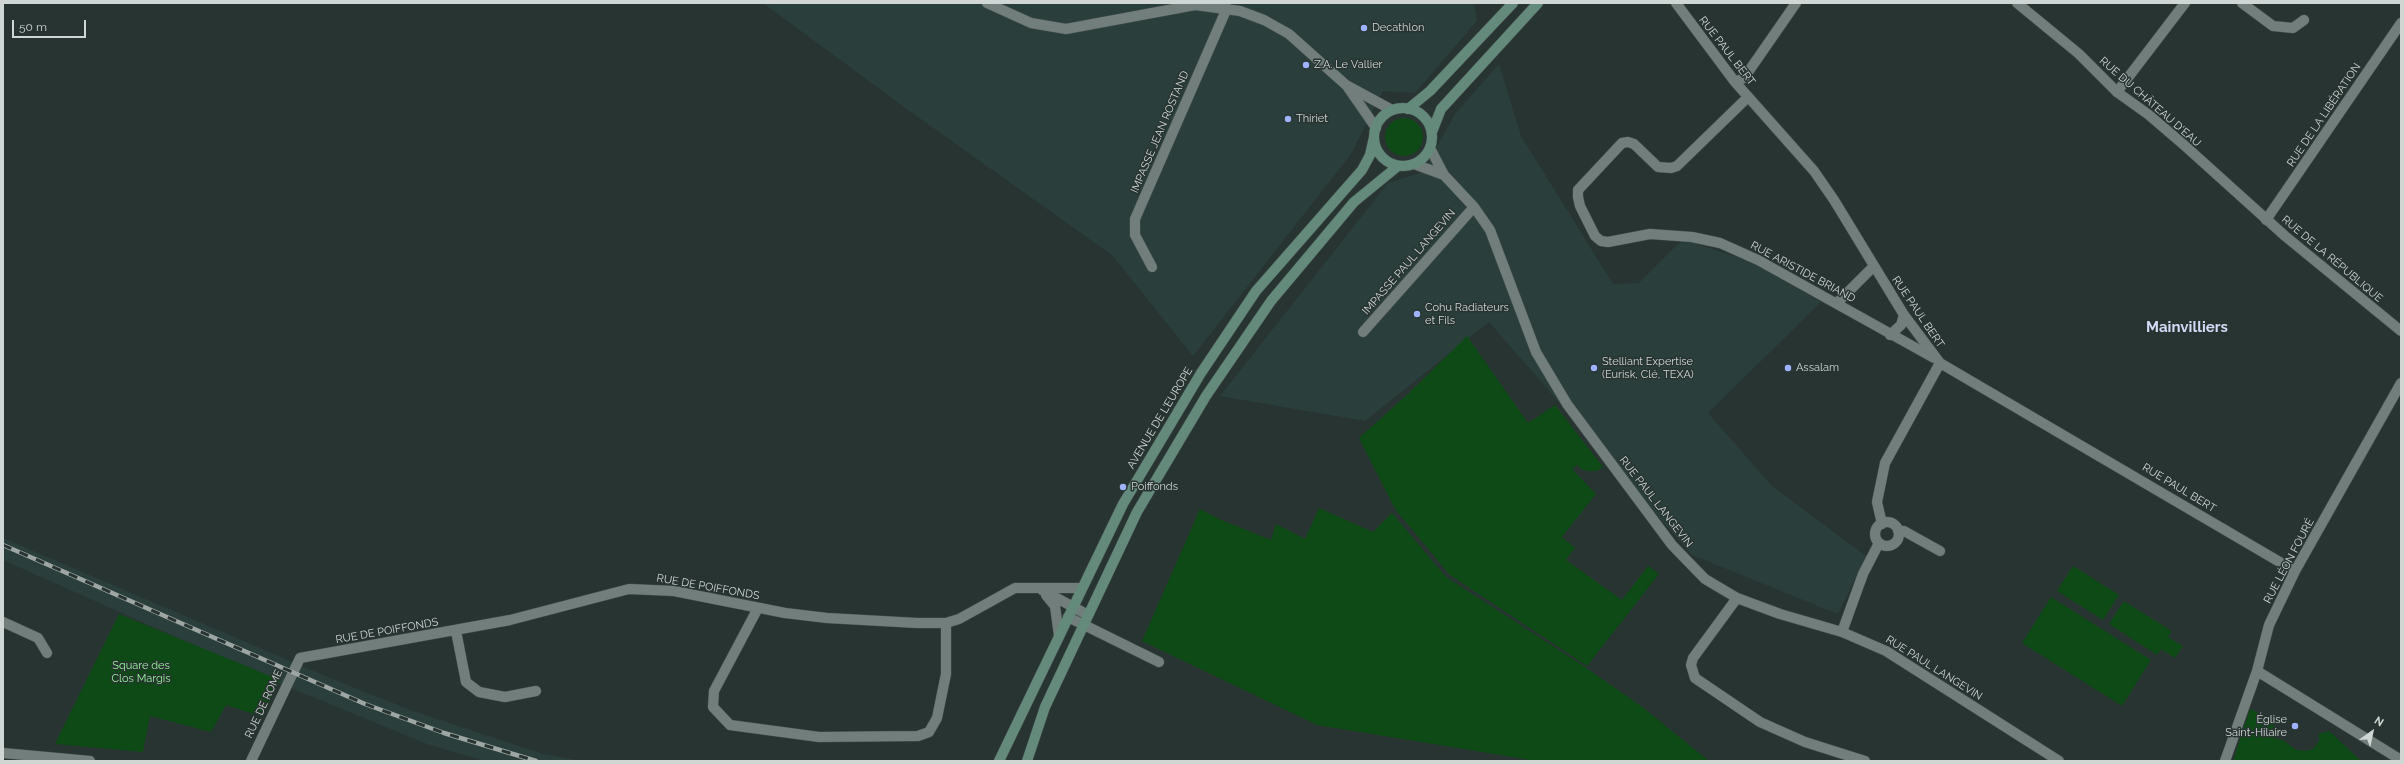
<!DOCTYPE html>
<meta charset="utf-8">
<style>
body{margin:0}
#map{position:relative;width:2404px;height:764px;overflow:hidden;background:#283431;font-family:Raleway,sans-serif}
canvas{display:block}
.frame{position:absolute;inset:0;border:4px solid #cfd6d4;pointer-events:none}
.north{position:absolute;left:2352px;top:712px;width:40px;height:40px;-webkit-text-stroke:3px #283431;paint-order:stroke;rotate:33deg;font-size:11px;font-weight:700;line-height:16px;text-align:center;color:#cfd6d4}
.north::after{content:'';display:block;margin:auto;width:14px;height:18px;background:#cfd6d4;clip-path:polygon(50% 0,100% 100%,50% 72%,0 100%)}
.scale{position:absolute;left:12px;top:20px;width:74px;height:18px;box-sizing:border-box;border:2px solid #cfd6d4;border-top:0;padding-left:5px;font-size:12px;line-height:14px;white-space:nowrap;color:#cfd6d4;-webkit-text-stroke:3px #283431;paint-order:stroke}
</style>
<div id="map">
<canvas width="2404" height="764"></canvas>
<div class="frame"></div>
<div class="north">N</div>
<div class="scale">50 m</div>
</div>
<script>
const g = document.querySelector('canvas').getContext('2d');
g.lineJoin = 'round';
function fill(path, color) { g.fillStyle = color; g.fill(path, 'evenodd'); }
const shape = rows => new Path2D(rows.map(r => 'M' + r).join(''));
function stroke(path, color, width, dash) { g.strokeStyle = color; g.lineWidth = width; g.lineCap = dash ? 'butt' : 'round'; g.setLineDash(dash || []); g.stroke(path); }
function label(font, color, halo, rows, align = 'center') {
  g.font = font + ' Raleway,sans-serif'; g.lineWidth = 3; g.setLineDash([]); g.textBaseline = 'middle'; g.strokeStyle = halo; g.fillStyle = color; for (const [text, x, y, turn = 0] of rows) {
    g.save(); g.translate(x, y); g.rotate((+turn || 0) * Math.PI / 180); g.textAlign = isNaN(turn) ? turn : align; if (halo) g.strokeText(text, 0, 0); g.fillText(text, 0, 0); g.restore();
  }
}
fill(shape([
 [763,3,1474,3,1477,21,1415,93,1383,91,1351,154,1193,356,1113,256,904,107],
 [1499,64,1521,136,1613,284,1639,283,1676,246,1682,242,1694,243,1752,262,1821,302,1708,413,1772,486,1866,556,1838,614,1692,555,1489,322,1365,421,1220,396,1388,183,1423,172,1455,114],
 [3,538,330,678,413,711,543,754,582,761,485,761,427,744,274,681,3,560]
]), '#2a3f3b');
fill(shape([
 '1385 137a19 19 0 1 1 38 0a19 19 0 1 1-38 0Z',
 [1467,336,1528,423,1555,405,1603,467,1596,471,1589,471,1583,470,1577,465,1572,469,1596,494,1562,537,1575,548,1566,560,1622,600,1648,566,1659,574,1587,666,1450,575,1395,509,1359,438,1408,394],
 [1319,508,1373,532,1392,513,1446,577,1582,665,1641,706,1709,761,1537,761,1317,725,1142,641,1200,509,1219,519,1271,540,1276,524,1305,539],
 [2073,566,2119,595,2103,620,2057,591],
 [2051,597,2151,660,2122,706,2022,643],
 [2124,601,2170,630,2171,632,2168,637,2183,646,2175,658,2161,649,2157,655,2109,624],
 [119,614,280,680,263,717,226,705,211,732,150,716,143,752,55,744],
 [2250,709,2266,717,2264,721,2275,725,2271,731,2277,739,2283,740,2296,750,2306,751,2313,749,2319,741,2319,734,2329,731,2361,761,2233,761]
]), '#0e4a16');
const minor = shape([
 [987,3,1031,23,1066,29,1195,5,1240,11,1264,20,1289,34,1346,85,1392,110],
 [1676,3,1735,82,1814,171,1834,200,1904,315,1940,363,2295,571],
 [2242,3,2273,26,2293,28,2304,20],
 [1735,82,1744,78,1796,3],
 [1347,86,1376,128],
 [2117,92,2185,3],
 [1748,97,1677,166,1671,168,1658,167,1634,144,1628,142,1622,143,1578,190,1578,197,1580,206,1595,236,1601,241,1608,242,1650,234,1692,237,1720,243,1758,260,1934,358],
 [1430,148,1444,175,1474,207,1490,230,1536,352,1567,404,1672,545,1705,579,1737,598,1780,614,1842,632,1886,651,2059,761],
 [1414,164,1444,175],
 [1152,267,1135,235,1135,219,1227,8],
 [1837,303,1873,267],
 [1363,332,1474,207],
 [1890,335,1901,325,1904,315],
 '1875 534a12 12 0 1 1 24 0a12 12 0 1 1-24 0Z',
 [1882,524,1877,502,1885,463,1940,363],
 [1898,531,1904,531,1940,551],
 [1042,590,1088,615],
 [1046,595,1055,606,1059,636],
 [1737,598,1693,658,1691,665,1695,678,1760,722,1805,742,1865,761],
 [758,608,714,691,713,707,730,725,819,737,918,736,929,732,937,718,946,674,946,623],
 [1068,617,1159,662],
 [3,622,38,638,47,653],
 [456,631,466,682,479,692,505,697,536,691],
 [1842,632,1863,574,1879,543],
 [2257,671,2401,760],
 [3,753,90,761],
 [251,761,300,658,510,620,629,589,674,591,785,613,827,618,917,623,946,623,959,619,1015,588,1082,588],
 [2225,761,2257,671,2269,625,2295,571,2401,383]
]);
const tertiary = shape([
 [2017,3,2079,54,2117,92,2149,115,2184,145,2285,236,2401,331],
 [2266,220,2401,23]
]);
const secondary = shape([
 '1374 137a29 29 0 1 1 58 0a29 29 0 1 1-58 0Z',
 [1408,109,1430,91,1513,3],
 [1432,132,1441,109,1538,3],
 [999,761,1123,504,1201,373,1256,291,1362,170,1370,155,1374,137],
 [1027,761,1045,707,1137,512,1206,396,1271,301,1354,202,1398,166]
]);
stroke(minor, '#45504d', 11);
stroke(tertiary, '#45504d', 11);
stroke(secondary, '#45504d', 11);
stroke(minor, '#717e7b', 10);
stroke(tertiary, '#717e7b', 10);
stroke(secondary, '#648a7c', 10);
const rail = shape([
 [3,545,365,704,444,733,536,761]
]);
stroke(rail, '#9ea6a4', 4.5);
stroke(rail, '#283431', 3, [9]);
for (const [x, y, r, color] of [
 [1364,28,4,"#9eb3fd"],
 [1306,65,4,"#9eb3fd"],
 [1288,119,4,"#9eb3fd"],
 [1417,314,4,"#9eb3fd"],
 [1594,368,4,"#9eb3fd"],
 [1788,368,4,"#9eb3fd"],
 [1123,487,4,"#9eb3fd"],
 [2295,726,4,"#9eb3fd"]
]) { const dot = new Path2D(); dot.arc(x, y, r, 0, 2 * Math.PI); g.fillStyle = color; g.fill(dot); stroke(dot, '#283431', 1.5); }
label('11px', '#cfd6d4', '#283431', [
 ["Decathlon",1372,28],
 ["Z.A. Le Vallier",1314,65],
 ["Thiriet",1296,119],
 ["Cohu Radiateurs",1425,308],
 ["et Fils",1425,321],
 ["Stelliant Expertise",1602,362],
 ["(Eurisk, Clé, TEXA)",1602,375],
 ["Assalam",1796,368],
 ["Poiffonds",1131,487],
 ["Église",2287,720,"right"],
 ["Saint-Hilaire",2287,733,"right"]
], 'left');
label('11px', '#cfd6d4', '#283431', [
 ["RUE PAUL BERT",1727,51,52],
 ["RUE DU CHÂTEAU D'EAU",2150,102,41],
 ["RUE DE LA LIBÉRATION",2324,115,-56],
 ["IMPASSE JEAN ROSTAND",1160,132,-67],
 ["RUE DE LA RÉPUBLIQUE",2332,259,40],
 ["IMPASSE PAUL LANGEVIN",1409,262,-49],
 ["RUE ARISTIDE BRIAND",1803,272,28],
 ["RUE PAUL BERT",1918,312,56],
 ["AVENUE DE L'EUROPE",1160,418,-59],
 ["RUE PAUL BERT",2179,488,31],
 ["RUE PAUL LANGEVIN",1656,502,52],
 ["RUE LÉON FOURÉ",2289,561,-62],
 ["RUE DE POIFFONDS",708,587,10],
 ["RUE DE POIFFONDS",387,631,-10],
 ["RUE PAUL LANGEVIN",1934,668,32],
 ["RUE DE ROME",264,704,-65]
]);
label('11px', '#95f899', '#283431', [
 ["Square des",141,666],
 ["Clos Margis",141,679]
]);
label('bold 15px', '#d1daf6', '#283431', [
 ["Mainvilliers",2187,327]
]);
</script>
